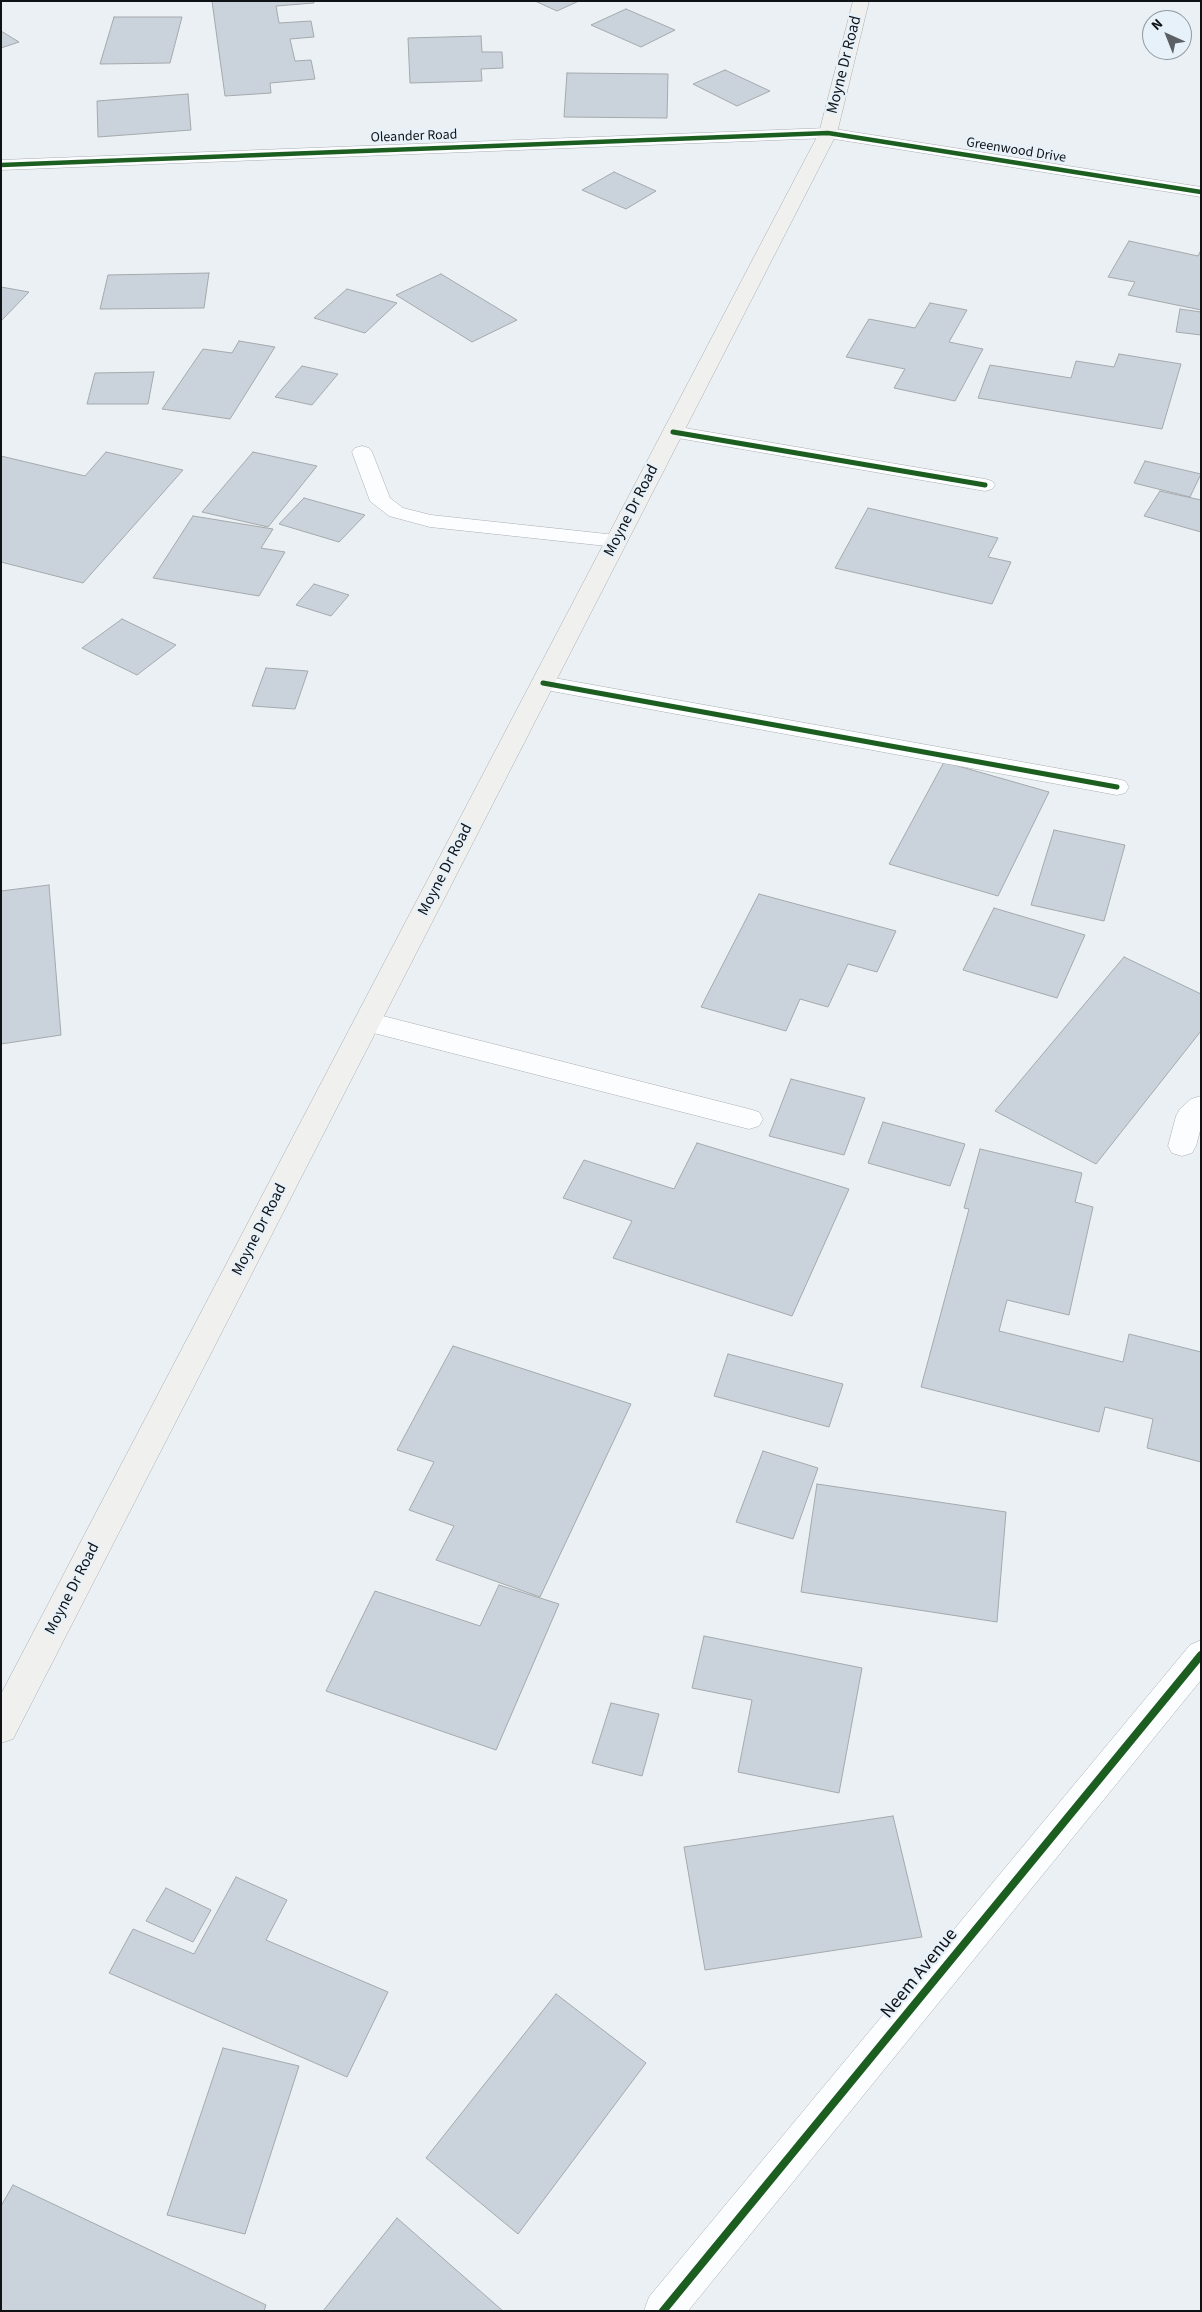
<!DOCTYPE html>
<style>
body{margin:0}
#map{position:relative;width:1202px;height:2312px;overflow:hidden;background:#ebf0f5;font-family:"Source Sans 3",sans-serif}
canvas{display:block}
.frame{position:absolute;inset:0;border:2px solid #101316;pointer-events:none}
.north{position:absolute;left:1142px;top:10px;width:50px;height:50px;box-sizing:border-box;background:#e7f1f9;border:1px solid #91989e;border-radius:50%;rotate:316deg;font-size:14px;font-weight:700;line-height:20px;text-align:center;color:#101316}
.north::after{content:'';display:block;margin:auto;width:18px;height:22px;background:#5d6064;clip-path:polygon(50% 0,100% 100%,50% 72%,0 100%)}
</style>
<div id="map">
<canvas width="1202" height="2312"></canvas>
<div class="frame"></div>
<div class="north">N</div>
</div>
<script>
const g = document.querySelector('canvas').getContext('2d');
g.lineJoin = 'round';
function fill(path, color) { g.fillStyle = color; g.fill(path, 'evenodd'); }
const shape = rows => new Path2D(rows.map(r => 'M' + r).join(''));
function stroke(path, color, width, dash) { g.strokeStyle = color; g.lineWidth = width; g.lineCap = dash ? 'butt' : 'round'; g.setLineDash(dash || []); g.stroke(path); }
function label(font, color, halo, rows, align = 'center') {
  g.font = font + ' "Source Sans 3",sans-serif'; g.lineWidth = 4.5; g.setLineDash([]); g.textBaseline = 'middle'; g.strokeStyle = halo; g.fillStyle = color; for (const [text, x, y, turn = 0] of rows) {
    g.save(); g.translate(x, y); g.rotate((+turn || 0) * Math.PI / 180); g.textAlign = isNaN(turn) ? turn : align; if (halo) g.strokeText(text, 0, 0); g.fillText(text, 0, 0); g.restore();
  }
}
const building = shape([
 [212,1,314,1,314,3,276,6,279,23,311,21,314,37,290,39,295,61,311,60,315,79,270,83,271,93,225,96,212,1],
 [535,1,579,1,557,11,535,1],
 [626,9,675,30,641,47,591,25,626,9],
 [114,17,182,17,170,63,100,64,114,17],
 [1,31,19,42,1,48,1,31],
 [481,36,482,52,502,52,503,68,481,69,482,81,410,83,408,38,481,36],
 [725,70,770,91,737,106,693,84,725,70],
 [567,73,668,74,667,118,564,117,567,73],
 [188,94,191,130,98,137,97,101,188,94],
 [614,172,656,191,626,209,582,190,614,172],
 [1129,241,1198,256,1201,250,1201,310,1128,295,1135,282,1108,277,1129,241],
 [209,273,204,308,100,309,108,275,209,273],
 [441,274,517,320,472,342,396,295,441,274],
 [1,287,29,292,1,321,1,287],
 [347,289,397,303,365,333,314,318,347,289],
 [930,303,967,310,949,342,983,349,955,401,894,388,905,369,846,357,869,319,915,328,930,303],
 [1180,309,1201,312,1201,335,1176,332,1180,309],
 [239,341,275,347,230,419,162,409,203,349,232,353,239,341],
 [1119,354,1181,364,1162,429,978,398,990,365,1071,378,1076,361,1114,367,1119,354],
 [302,366,338,374,312,405,275,397,302,366],
 [154,372,148,404,87,404,95,373,154,372],
 [106,452,183,470,83,583,1,562,1,456,85,476,106,452],
 [253,452,317,466,268,527,202,512,253,452],
 [1145,461,1201,474,1190,497,1134,483,1145,461],
 [1160,491,1201,500,1201,532,1144,516,1160,491],
 [304,498,365,515,339,542,279,524,304,498],
 [868,508,998,538,988,557,1011,562,992,604,835,568,868,508],
 [193,516,273,529,261,548,285,552,259,596,153,578,193,516],
 [314,584,349,595,331,616,296,605,314,584],
 [122,619,176,645,137,675,82,648,122,619],
 [266,668,308,671,295,709,252,706,266,668],
 [944,762,1049,792,998,896,889,864,944,762],
 [1054,830,1125,845,1104,921,1031,905,1054,830],
 [49,885,61,1035,1,1044,1,891,49,885],
 [759,894,896,931,877,972,848,964,828,1007,800,999,786,1031,701,1007,759,894],
 [994,908,1085,935,1057,998,963,970,994,908],
 [1124,957,1201,994,1201,1031,1096,1164,995,1111,1124,957],
 [791,1079,865,1098,844,1155,769,1136,791,1079],
 [883,1122,965,1144,950,1186,868,1163,883,1122],
 [697,1143,849,1189,792,1316,613,1258,632,1221,563,1198,584,1160,674,1189,697,1143],
 [980,1149,1082,1173,1075,1202,1093,1207,1069,1315,1007,1300,999,1331,1123,1362,1129,1334,1201,1352,1201,1462,1147,1448,1153,1419,1105,1407,1099,1432,921,1387,969,1209,964,1208,980,1149],
 [453,1346,631,1404,540,1597,436,1560,454,1526,409,1510,434,1462,397,1450,453,1346],
 [728,1354,843,1384,829,1427,714,1396,728,1354],
 [763,1451,818,1468,793,1539,736,1522,763,1451],
 [817,1484,1006,1512,997,1622,801,1592,817,1484],
 [499,1585,559,1604,496,1750,326,1691,375,1591,480,1626,499,1585],
 [704,1636,862,1668,839,1793,738,1772,752,1700,692,1688,704,1636],
 [611,1703,659,1714,642,1776,592,1763,611,1703],
 [893,1816,922,1937,705,1970,684,1847,893,1816],
 [236,1877,287,1900,266,1940,388,1992,347,2077,109,1973,133,1929,194,1954,236,1877],
 [166,1888,211,1910,193,1942,146,1921,166,1888],
 [556,1994,646,2063,518,2234,426,2158,556,1994],
 [223,2048,299,2066,245,2234,167,2215,223,2048],
 [13,2185,266,2305,264,2311,1,2311,1,2206,13,2185],
 [397,2218,503,2311,323,2311,397,2218]
]);
fill(building, '#cad3db');
stroke(building, '#a5a9ac', 1);
const service = shape([
 [362,446,369,448,372,452,390,498,403,508,431,515,616,535,624,536,627,541,624,546,616,547,430,527,389,516,370,501,352,452,355,448,362,446],
 [367,1012,749,1109,759,1112,763,1119,759,1126,749,1129,358,1029,354,1022,358,1015,367,1012],
 [1201,1096,1201,1127,1196,1146,1192,1153,1182,1156,1172,1153,1168,1146,1176,1116,1180,1109,1191,1099,1201,1096]
]);
const minor = shape([
 [828,128,1201,187,1201,197,828,138,1,170,1,160,828,128],
 [673,426,985,479,992,481,995,485,992,489,985,491,666,436,663,432,666,428,673,426],
 [543,676,1117,779,1125,781,1129,787,1125,793,1117,795,535,688,532,683,535,678,543,676],
 [1201,1640,1201,1680,688,2311,644,2311,649,2297,1190,1645,1201,1640]
]);
const secondary = shape([
 [853,1,869,1,837,133,13,1739,1,1743,1,1694,819,133,853,1]
]);
stroke(service, '#aaaeb2', 1);
stroke(minor, '#aaaeb2', 1);
stroke(secondary, '#aaaeb2', 1);
fill(service, '#fcfdfe');
fill(minor, '#fcfdfe');
fill(secondary, '#f0f0ee');
stroke(shape([
 [1,165,828,133,1201,192]
]), '#1b5e20', 4.5);
stroke(shape([
 [673,432,985,485],
 [543,683,1117,787]
]), '#1b5e20', 5);
stroke(shape([
 [663,2311,1201,1655]
]), '#1b5e20', 8);
label('14px', '#101316', '#e7f1f9', [
 ["Oleander Road",414,137,-2],
 ["Greenwood Drive",1016,151,9]
]);
label('16px', '#101316', '#e7f1f9', [
 ["Moyne Dr Road",845,65,-76],
 ["Moyne Dr Road",632,511,-63],
 ["Moyne Dr Road",446,870,-63],
 ["Moyne Dr Road",260,1230,-63],
 ["Moyne Dr Road",73,1589,-63]
]);
label('19px', '#101316', '#e7f1f9', [
 ["Neem Avenue",920,1974,-51]
]);
</script>
